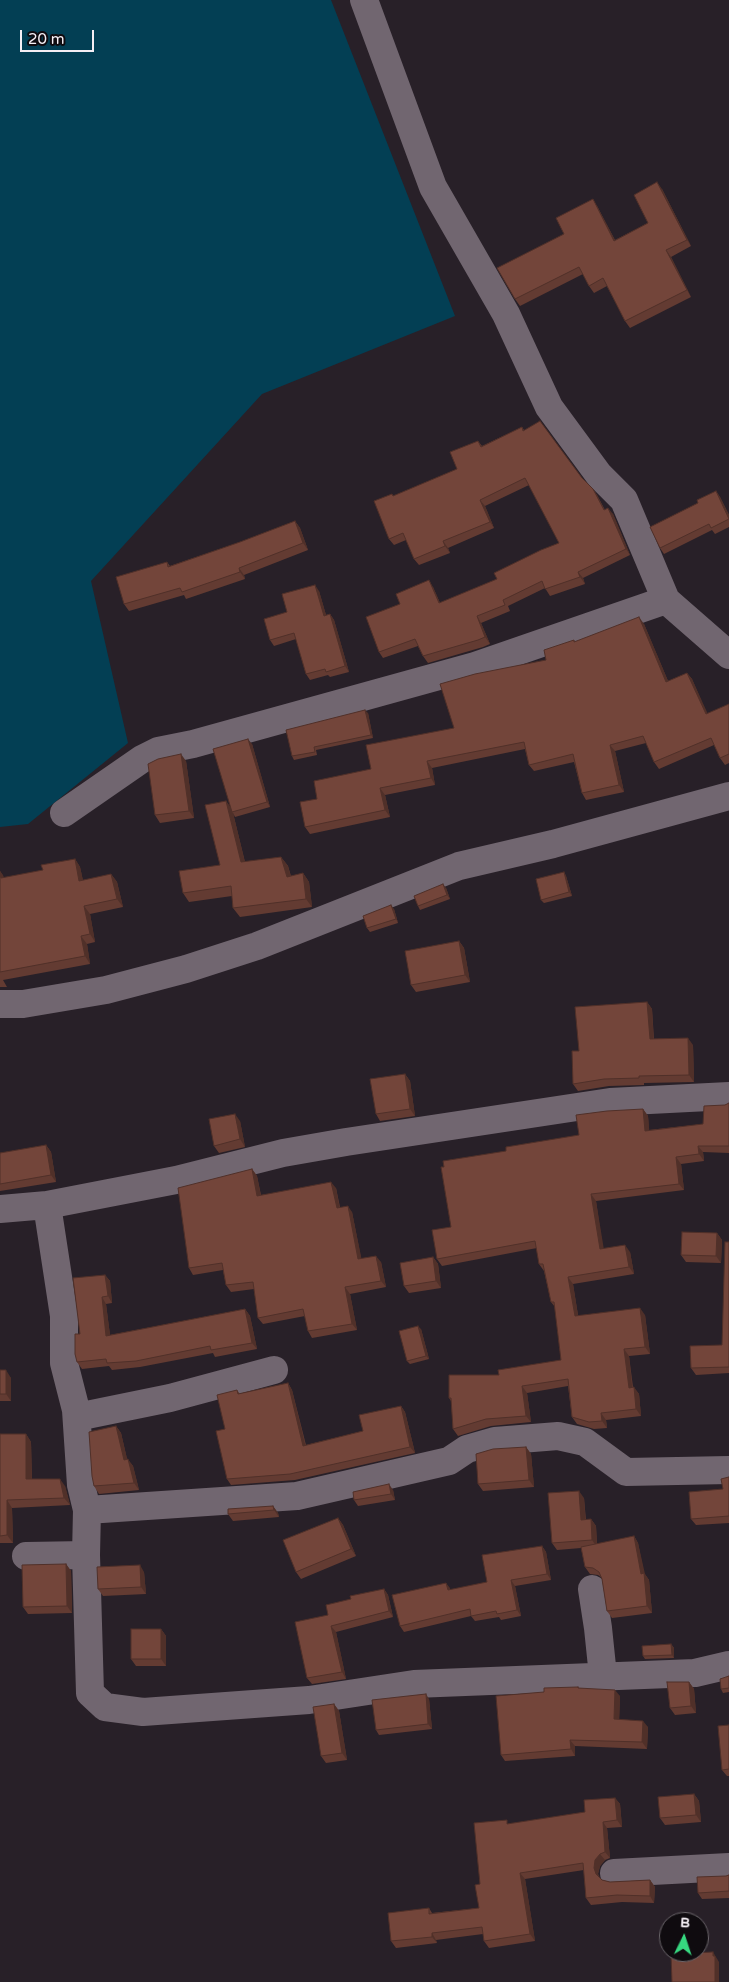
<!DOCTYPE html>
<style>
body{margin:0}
#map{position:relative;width:729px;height:1982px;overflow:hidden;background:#282028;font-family:"Varela Round",sans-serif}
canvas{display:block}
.north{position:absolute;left:659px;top:1912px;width:50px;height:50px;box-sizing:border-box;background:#0f0b0f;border:1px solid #6b666b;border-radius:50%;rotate:4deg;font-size:14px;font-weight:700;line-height:20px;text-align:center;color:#f5eff5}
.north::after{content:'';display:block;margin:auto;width:18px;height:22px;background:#36d880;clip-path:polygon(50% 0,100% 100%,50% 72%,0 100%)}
.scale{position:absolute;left:20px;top:30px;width:74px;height:22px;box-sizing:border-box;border:2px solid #f5eff5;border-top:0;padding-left:6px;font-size:15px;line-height:18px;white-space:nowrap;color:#f5eff5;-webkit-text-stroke:4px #0f0b0f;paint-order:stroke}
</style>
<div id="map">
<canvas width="729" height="1982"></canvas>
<div class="north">B</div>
<div class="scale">20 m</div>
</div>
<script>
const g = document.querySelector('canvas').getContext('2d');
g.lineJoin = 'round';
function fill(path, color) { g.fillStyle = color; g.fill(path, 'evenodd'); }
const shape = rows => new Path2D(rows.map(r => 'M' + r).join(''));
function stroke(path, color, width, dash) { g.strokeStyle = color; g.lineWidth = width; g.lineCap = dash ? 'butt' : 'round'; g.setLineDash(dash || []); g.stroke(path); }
fill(shape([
 [0,0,331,0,455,316,262,394,91,581,128,743,28,824,0,827]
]), '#033f54');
stroke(shape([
 [364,0,433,187,506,314,549,407,599,475,624,500,666,600,729,655],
 [64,813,142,759,158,751,193,744,475,666,666,600],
 [0,1004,23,1004,106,990,186,969,257,946,459,866,553,844,729,796],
 [729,1096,610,1102,346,1142,283,1153,176,1180,47,1205,64,1316,64,1363,76,1410,81,1485,87,1510,86,1555,90,1693,105,1707,143,1712,309,1700,414,1684,695,1673,729,1665],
 [0,1209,47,1205],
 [77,1417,170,1398,274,1370],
 [87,1510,297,1496,449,1461,467,1449,495,1441,558,1436,585,1442,626,1472,729,1470],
 [26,1556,86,1555],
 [592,1589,598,1628,603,1676],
 [614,1873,729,1867]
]), '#716670', 28);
fill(shape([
 [662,189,691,246,671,257,691,297,630,328,625,321,607,286,594,293,589,286,583,274,520,306,515,299,564,234,597,206,615,240,648,223],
 [522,427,524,430,582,478,593,489,597,495,605,510,613,514,630,555,583,578,585,584,550,596,545,588,508,606,510,611,481,623,490,644,483,647,428,663,423,656,418,646,383,658,379,652,400,604,433,587,440,603,497,579,559,543,529,485,485,506,494,528,448,548,450,553,419,565,414,559,406,540,394,545,389,539,393,496,457,469,478,441,482,446],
 [716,491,720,497,729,515,729,527,715,534,712,530,664,554,660,548,698,503],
 [295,521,300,528,308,550,244,575,245,579,186,599,184,595,129,611,124,604,167,562,170,566,240,542],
 [319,591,326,615,330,614,334,620,349,672,330,677,328,675,310,680,306,674,296,639,274,646,270,640,287,612],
 [644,624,668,681,687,673,692,679,707,714,729,704,729,763,725,765,720,758,714,745,659,769,654,762,646,743,615,751,624,792,586,800,582,793,574,762,534,771,529,765,525,749,432,768,435,785,385,795,390,817,310,834,305,827,317,799,371,769,454,728,574,640,575,642],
 [368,713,373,738,316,750,317,755,294,760,292,756],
 [252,744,270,807,235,817,233,813,245,862,281,857,288,866,291,876,303,873,309,882,312,907,240,917,233,908,232,896,189,902,183,893,220,865,226,801,230,807],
 [186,761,194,818,160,823,155,815],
 [75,859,80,867,83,881,111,874,117,882,123,907,90,914,95,942,87,944,90,964,3,980,7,987,0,987,0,871,4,878,43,870],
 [564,872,566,876,572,896,544,903,541,900],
 [446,888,450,899,420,910,418,906],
 [394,909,398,923,370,932,367,928],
 [459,941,464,948,470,982,416,992,411,985],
 [647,1002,652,1009,654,1039,693,1045,694,1082,644,1083,644,1085,609,1086,578,1091,573,1084,579,1051],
 [405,1074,410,1081,415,1116,380,1121,376,1114],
 [729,1103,729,1153,703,1152,704,1161,681,1164,684,1190,596,1201,603,1249,630,1252,634,1274,573,1284,578,1315,645,1315,650,1354,629,1356,633,1387,639,1394,641,1416,606,1420,607,1428,594,1429,577,1424,572,1417,568,1386,527,1393,531,1422,491,1426,458,1436,453,1429,451,1401,449,1398,499,1375,561,1360,555,1307,551,1302,544,1271,539,1264,537,1248,442,1266,437,1259,451,1227,506,1151,579,1135,643,1109,648,1116,649,1130,703,1124,725,1105],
 [240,1121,245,1147,219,1153,214,1146],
 [46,1145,51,1152,56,1182,0,1191,0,1153],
 [252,1169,257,1176,261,1195,336,1188,340,1207,352,1212,361,1258,381,1262,386,1287,350,1294,357,1330,312,1338,308,1331,305,1316,263,1324,258,1318,254,1289,231,1292,226,1285,223,1270,193,1275,189,1268],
 [717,1233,722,1240,721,1263,686,1262,681,1255],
 [729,1242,729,1373,696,1375,691,1368,722,1345],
 [433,1257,438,1264,441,1288,409,1293,404,1286],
 [105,1275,110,1281,112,1303,106,1304,110,1335,245,1309,250,1316,257,1349,215,1357,213,1353,140,1367,112,1370,109,1366,82,1369,77,1362,80,1334],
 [421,1329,429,1359,410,1364,407,1361],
 [0,1370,11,1378,11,1401,0,1401],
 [288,1383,292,1390,306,1445,363,1431,401,1406,405,1412,415,1453,295,1480,231,1485,227,1479,225,1429,237,1390,240,1394],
 [116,1426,121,1433,127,1459,133,1466,139,1490,99,1494,94,1486],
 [0,1434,26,1434,31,1442,32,1479,65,1486,70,1505,12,1508,13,1543,0,1543],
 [526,1447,531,1454,534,1487,483,1491,478,1484],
 [729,1477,729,1523,696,1525,691,1519,723,1489],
 [393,1490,395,1500,358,1506,354,1500],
 [584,1498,586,1520,591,1519,596,1526,597,1544,634,1536,638,1543,644,1573,649,1580,652,1613,612,1618,607,1611,602,1579,601,1577,598,1575,590,1574,585,1567,581,1548,557,1550,552,1543],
 [273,1506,278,1513,279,1517,233,1521,228,1514],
 [338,1518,343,1525,356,1556,301,1579,296,1572],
 [542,1546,546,1552,551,1580,515,1586,521,1616,501,1620,499,1617,475,1621,471,1616,404,1632,400,1626,446,1583,450,1590,487,1582],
 [66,1564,71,1571,72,1613,28,1614,23,1607],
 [144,1572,146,1594,103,1596,98,1589],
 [384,1589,388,1595,393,1617,336,1632,346,1679,312,1684,307,1678,328,1615,351,1599],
 [161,1629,166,1636,166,1666,136,1666,131,1659],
 [671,1644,674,1648,674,1658,645,1659,643,1656],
 [729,1676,729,1692,723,1693,721,1689],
 [689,1682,694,1689,696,1713,675,1715,670,1708],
 [578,1687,579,1688,620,1696,619,1720,648,1727,647,1749,575,1746,575,1756,505,1761,501,1755,544,1692],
 [429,1699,432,1729,379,1735,376,1730],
 [334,1704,339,1711,347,1760,326,1763,321,1756],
 [729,1725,729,1776,727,1776,722,1770],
 [694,1794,699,1801,701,1822,665,1825,660,1818],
 [615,1798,620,1804,622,1827,607,1828,610,1858,605,1860,600,1866,598,1874,600,1878,602,1880,610,1882,650,1880,655,1887,654,1903,622,1902,591,1905,586,1898,584,1870,525,1879,535,1941,489,1948,484,1941,483,1934,436,1940,437,1943,396,1948,391,1941,429,1908,432,1913,479,1908,480,1884,509,1824,585,1812],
 [729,1875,729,1898,702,1899,698,1893]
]), '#633b32');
fill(shape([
 [657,182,662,189,691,246,687,240],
 [593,199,597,206,619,248,614,241],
 [666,250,671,257,691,297,687,290],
 [593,489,597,495,608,517,604,510],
 [716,491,720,497,729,515,729,518],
 [480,500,485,506,494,528,490,522],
 [608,508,613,514,630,555,626,549],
 [295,521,300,528,308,550,303,543],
 [443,541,448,548,450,553,445,546],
 [239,568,244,575,245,579,240,572],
 [578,572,583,578,585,584,580,577],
 [429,580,433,587,443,610,439,603],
 [315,585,319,591,328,622,324,616],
 [330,614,334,620,349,672,345,666],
 [477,616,481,623,490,644,485,637],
 [639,617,644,624,671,688,666,682],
 [687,673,692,679,711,721,706,714],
 [365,710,368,713,373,738,371,735],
 [248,739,252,744,270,807,267,802],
 [610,745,615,751,624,792,619,785],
 [181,754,186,761,194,818,189,811],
 [427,761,432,768,435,785,431,778],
 [380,788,385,795,390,817,385,810],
 [226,801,232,809,232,812,233,813,247,871,241,862],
 [281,857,288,866,293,886,287,877],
 [75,859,80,867,85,889,79,881],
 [0,871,3,875,7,886,1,878,0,875],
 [564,872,566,876,572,896,569,892],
 [303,873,309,882,312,907,306,899],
 [111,874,117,882,123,907,117,899],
 [443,884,446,888,450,899,447,895],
 [391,905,394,909,398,923,396,919],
 [84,906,90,914,95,942,90,934],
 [81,936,87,944,90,964,85,956],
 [459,941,464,948,470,982,465,975],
 [647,1002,652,1009,654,1046,650,1039],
 [688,1038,693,1045,694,1082,689,1075],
 [405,1074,410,1081,415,1116,410,1109],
 [643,1109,648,1116,650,1138,645,1131],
 [235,1114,240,1121,245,1147,240,1139],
 [46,1145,51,1152,56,1182,51,1175],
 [698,1146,703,1152,704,1161,699,1154],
 [676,1157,681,1164,684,1190,679,1184],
 [252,1169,257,1176,262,1202,257,1196],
 [331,1182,336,1188,341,1215,337,1208],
 [591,1194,596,1201,605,1256,600,1249],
 [348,1206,352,1212,363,1266,358,1259],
 [717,1233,722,1240,721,1263,716,1256],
 [625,1245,630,1252,634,1274,629,1267],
 [376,1256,381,1262,386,1287,381,1281],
 [433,1257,438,1264,441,1288,436,1281],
 [105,1275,110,1281,112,1303,108,1296],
 [568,1277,573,1284,579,1322,575,1316],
 [345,1287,350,1294,357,1330,352,1324],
 [102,1297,106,1304,111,1343,106,1336],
 [640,1308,645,1315,650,1354,645,1347],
 [245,1309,250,1316,257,1349,252,1343],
 [418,1326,421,1329,429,1359,426,1356],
 [624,1349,629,1356,633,1395,629,1388],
 [6,1370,11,1378,11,1401,6,1394],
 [288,1383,292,1390,307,1452,303,1446],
 [522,1386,527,1393,531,1422,526,1416],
 [634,1387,639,1394,641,1416,636,1409],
 [401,1406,405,1412,415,1453,410,1447],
 [601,1413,606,1420,607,1428,602,1421],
 [116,1426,121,1433,129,1467,124,1460],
 [26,1434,31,1442,32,1487,26,1479],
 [526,1447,531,1454,534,1487,529,1480],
 [128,1459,133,1466,139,1490,134,1483],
 [60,1479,65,1486,70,1505,64,1498],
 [389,1484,393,1490,395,1500,391,1494],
 [579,1491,584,1498,586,1527,581,1520],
 [7,1500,12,1508,13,1543,7,1535],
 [273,1506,278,1513,279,1517,274,1510],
 [338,1518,343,1525,356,1556,351,1549],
 [591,1519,596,1526,597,1547,592,1540],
 [634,1536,638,1543,645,1574,649,1580,652,1613,647,1606],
 [542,1546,546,1552,551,1580,547,1574],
 [66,1564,71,1571,72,1613,67,1606],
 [140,1565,144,1572,146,1594,141,1587],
 [511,1580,515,1586,521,1616,517,1610],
 [446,1583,450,1588,452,1596,448,1590],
 [384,1589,388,1595,393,1617,389,1611],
 [331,1626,336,1632,346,1679,342,1672],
 [161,1629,166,1636,166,1666,161,1659],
 [671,1644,674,1648,674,1658,672,1655],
 [689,1682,694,1689,696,1713,691,1706],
 [615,1690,620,1696,619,1726,614,1719],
 [426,1694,429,1699,432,1729,428,1724],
 [334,1704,339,1711,347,1760,342,1753],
 [643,1721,648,1727,647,1749,642,1742],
 [570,1740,575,1746,575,1756,571,1749],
 [694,1794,699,1801,701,1822,696,1815],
 [615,1798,620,1804,622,1827,617,1820],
 [603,1822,607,1828,610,1858,605,1852],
 [600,1854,605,1860,600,1866,598,1874,601,1881,596,1874,594,1868,595,1860],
 [520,1873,525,1879,535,1941,530,1934],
 [650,1880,655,1887,654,1903,650,1896],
 [432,1933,436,1940,437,1943,432,1937],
 [713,1952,719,1962,719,1982,715,1982,715,1958,713,1956]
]), '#503029');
const building = shape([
 [657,182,687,240,666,250,687,290,625,321,603,278,589,286,579,267,515,299,497,268,564,234,556,218,593,199,614,241,648,223,634,195,657,182],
 [540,421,582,478,593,489,604,510,608,508,626,549,578,572,580,577,545,589,542,581,503,600,505,605,477,616,485,637,478,640,423,656,415,639,379,652,366,617,400,604,396,594,429,580,439,603,497,579,494,573,541,550,559,543,525,478,480,500,490,522,443,541,445,546,414,559,403,533,389,539,374,501,392,494,393,496,457,469,450,452,478,441,481,447,522,427,523,431,540,421],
 [716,491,729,519,711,528,709,524,660,548,650,527,698,503,697,500,716,491],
 [295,521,303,543,239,568,240,572,182,592,180,588,124,604,116,577,167,562,168,567,240,542,295,521],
 [315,585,324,616,330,614,345,666,326,672,325,669,306,674,294,633,270,640,264,619,287,612,282,594,315,585],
 [639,617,666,682,687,673,706,714,729,704,729,754,720,758,711,738,654,762,643,736,610,745,619,785,582,793,573,754,529,765,524,742,427,761,431,778,380,788,385,810,305,827,300,802,317,799,314,781,371,769,366,745,454,728,440,684,475,674,546,660,544,650,574,640,574,642,639,617],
 [365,710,371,735,314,747,315,752,292,756,286,730,365,710],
 [248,739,267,802,232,812,213,749,248,739],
 [181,754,189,811,155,815,148,764,158,759,181,754],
 [226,801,241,862,281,857,287,877,303,873,306,899,233,908,231,886,183,893,179,871,220,865,205,805,226,801],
 [75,859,79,881,111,874,117,899,84,906,90,934,81,936,85,956,0,972,0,875,1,878,43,870,41,865,75,859],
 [564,872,569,892,541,900,536,879,564,872],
 [443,884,447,895,418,906,414,896,443,884],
 [391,905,396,919,367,928,363,916,391,905],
 [459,941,465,975,411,985,405,951,459,941],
 [647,1002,650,1039,688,1038,689,1075,639,1076,639,1078,604,1079,573,1084,572,1051,579,1051,575,1007,647,1002],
 [405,1074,410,1109,376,1114,370,1079,405,1074],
 [729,1103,729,1146,698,1146,699,1154,676,1157,679,1184,591,1194,600,1249,625,1245,629,1267,568,1277,575,1316,640,1308,645,1347,624,1349,629,1388,634,1387,636,1409,601,1413,602,1421,589,1422,572,1417,568,1379,522,1386,526,1416,486,1419,453,1429,451,1398,449,1398,449,1375,499,1375,498,1370,561,1360,554,1302,551,1302,543,1264,539,1264,535,1241,437,1259,432,1230,451,1227,441,1167,444,1167,443,1161,506,1151,506,1147,579,1135,576,1115,607,1111,643,1109,645,1131,703,1124,704,1106,725,1105,729,1103],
 [235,1114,240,1139,214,1146,209,1119,235,1114],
 [46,1145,51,1175,0,1184,0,1153,46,1145],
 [252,1169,257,1196,331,1182,337,1208,348,1206,358,1259,376,1256,381,1281,345,1287,352,1324,308,1331,303,1309,258,1318,253,1282,226,1285,222,1263,189,1268,178,1188,252,1169],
 [682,1232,717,1233,716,1256,681,1255,682,1232],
 [725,1242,729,1242,729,1367,691,1368,690,1346,722,1345,725,1242],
 [433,1257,436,1281,404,1286,400,1263,433,1257],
 [105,1275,108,1296,102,1297,106,1336,245,1309,252,1343,211,1350,210,1346,136,1361,107,1363,106,1359,77,1362,75,1354,75,1334,80,1334,73,1278,105,1275],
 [418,1326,426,1356,407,1361,399,1331,418,1326],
 [0,1370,6,1370,6,1394,0,1394,0,1370],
 [288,1383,303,1446,363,1431,359,1415,401,1406,410,1447,290,1474,227,1479,216,1431,225,1429,217,1395,237,1390,238,1394,288,1383],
 [116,1426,124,1460,128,1459,134,1483,94,1486,92,1476,89,1432,116,1426],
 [0,1434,26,1434,26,1479,60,1479,64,1498,7,1500,7,1535,0,1536,0,1434],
 [526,1447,529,1480,478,1484,476,1454,493,1449,526,1447],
 [729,1477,729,1516,691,1519,689,1492,723,1489,721,1479,729,1477],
 [389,1484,391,1494,354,1500,353,1492,389,1484],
 [579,1491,581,1520,591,1519,592,1540,552,1543,548,1493,579,1491],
 [273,1506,274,1510,228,1514,228,1509,273,1506],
 [338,1518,351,1549,296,1572,283,1540,338,1518],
 [634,1536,641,1574,644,1573,647,1606,607,1611,602,1579,599,1572,593,1568,585,1567,581,1547,634,1536],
 [542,1546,547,1574,511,1580,517,1610,497,1614,496,1611,471,1616,470,1609,400,1626,392,1595,446,1583,448,1590,487,1582,482,1555,542,1546],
 [66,1564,67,1606,23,1607,22,1565,66,1564],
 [140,1565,141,1587,98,1589,97,1567,140,1565],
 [384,1589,389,1611,331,1626,342,1672,307,1678,295,1622,328,1615,326,1605,351,1599,350,1596,384,1589],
 [131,1629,161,1629,161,1659,131,1659,131,1629],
 [671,1644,672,1655,643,1656,642,1646,671,1644],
 [729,1676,729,1688,721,1689,720,1679,729,1676],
 [667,1682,689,1682,691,1706,670,1708,667,1682],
 [578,1687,578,1688,615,1690,614,1719,643,1721,642,1742,570,1740,571,1749,501,1755,496,1696,544,1692,544,1688,578,1687],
 [426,1694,428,1724,376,1730,372,1700,426,1694],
 [334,1704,342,1753,321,1756,313,1707,334,1704],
 [729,1725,729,1769,722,1770,718,1726,729,1725],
 [694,1794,696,1815,660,1818,658,1797,694,1794],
 [615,1798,617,1820,603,1822,605,1852,600,1854,595,1860,594,1868,596,1874,602,1880,610,1882,650,1880,650,1896,617,1895,586,1898,583,1863,520,1873,530,1934,484,1941,482,1927,432,1933,432,1937,391,1941,388,1913,429,1908,429,1914,479,1908,475,1885,480,1884,474,1823,507,1820,507,1824,585,1812,584,1800,615,1798],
 [729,1875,729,1891,698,1893,697,1877,726,1876,729,1875],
 [713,1952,713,1956,715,1956,715,1982,672,1982,671,1954,713,1952]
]);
fill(building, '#73453a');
stroke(building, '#503029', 1);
</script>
